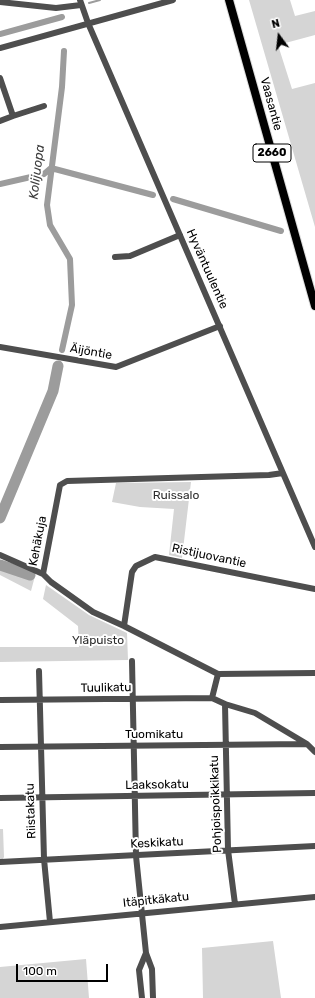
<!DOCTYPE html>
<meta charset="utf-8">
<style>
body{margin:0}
#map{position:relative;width:315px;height:998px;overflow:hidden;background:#fff;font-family:Rubik,sans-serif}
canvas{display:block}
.north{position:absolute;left:259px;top:16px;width:40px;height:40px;-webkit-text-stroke:3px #fff;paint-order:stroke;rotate:345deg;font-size:11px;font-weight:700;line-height:16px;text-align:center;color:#000}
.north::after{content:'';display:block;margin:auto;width:14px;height:18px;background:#000;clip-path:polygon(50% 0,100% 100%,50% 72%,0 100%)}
.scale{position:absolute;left:16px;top:964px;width:92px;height:18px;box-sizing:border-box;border:2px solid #000;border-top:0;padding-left:5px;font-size:12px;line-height:14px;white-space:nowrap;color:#000;-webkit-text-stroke:3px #fff;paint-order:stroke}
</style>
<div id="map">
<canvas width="315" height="998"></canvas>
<div class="north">N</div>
<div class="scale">100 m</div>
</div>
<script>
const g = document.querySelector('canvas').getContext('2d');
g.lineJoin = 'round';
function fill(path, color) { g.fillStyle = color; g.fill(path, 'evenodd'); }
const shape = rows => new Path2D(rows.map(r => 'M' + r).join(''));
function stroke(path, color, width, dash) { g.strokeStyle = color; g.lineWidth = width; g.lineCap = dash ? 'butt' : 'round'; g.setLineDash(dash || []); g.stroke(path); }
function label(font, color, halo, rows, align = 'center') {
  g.font = font + ' Rubik,sans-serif'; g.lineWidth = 4; g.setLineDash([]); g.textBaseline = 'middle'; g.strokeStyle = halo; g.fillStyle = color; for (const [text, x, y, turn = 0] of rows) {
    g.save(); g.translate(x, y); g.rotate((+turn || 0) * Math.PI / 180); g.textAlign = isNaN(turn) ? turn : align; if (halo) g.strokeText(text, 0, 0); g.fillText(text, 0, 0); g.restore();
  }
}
fill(shape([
 [249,0,290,0,295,16,315,11,315,35,278,45,292,89,315,83,315,227],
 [191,482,182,558,169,555,174,509,140,507,112,502,116,483],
 [0,560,35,576,31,591,0,575],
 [46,585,89,615,127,633,128,660,0,662,0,647,79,647,78,626,43,599],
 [0,829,3,829,4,857,0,864],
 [273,941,281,998,203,998,202,948],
 [86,959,89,998,0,998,0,967]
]), '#d5d5d5');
stroke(shape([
 [89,3,100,0]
]), '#9c9c9c', 2);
stroke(shape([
 [0,34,62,17],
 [0,184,44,174,51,168,153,195],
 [173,199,281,231],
 [62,350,72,305,70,259,50,225,47,205,62,87,64,51]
]), '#9c9c9c', 6);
stroke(shape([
 [0,518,53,391,58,366],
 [0,565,30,575]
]), '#9c9c9c', 11);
const major = shape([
 [229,0,315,306]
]);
stroke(major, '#dbdbdb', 10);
stroke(shape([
 [80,0,88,23,315,547],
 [0,2,56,8,81,5],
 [0,48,173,0],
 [0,78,13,116,0,121],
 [13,116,44,106],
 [115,257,130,256,180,235],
 [0,347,116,367,220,326],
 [283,473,269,475,67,481,60,485,43,574,51,582,93,612,124,626,218,674,315,673],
 [0,555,43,574],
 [124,626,132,572,136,566,155,557,315,589],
 [132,661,136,856,146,953,152,969,153,998],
 [39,671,44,859,50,922],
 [212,698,218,674],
 [0,700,212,698,225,704,255,713,307,744,315,752],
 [225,704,228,850,235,904],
 [0,747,306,744],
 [0,798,315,793],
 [0,862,315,846],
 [0,927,315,897],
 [142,998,139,970,146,953]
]), '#4e4e4e', 6);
stroke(major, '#000', 8);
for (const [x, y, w] of [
 [272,153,38]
]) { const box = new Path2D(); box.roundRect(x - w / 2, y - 9, w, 18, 3); g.fillStyle = '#fff'; g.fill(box); stroke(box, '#000', 1); }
label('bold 11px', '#000', null, [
 ["2660",272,153]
]);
label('12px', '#000', '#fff', [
 ["Vaasantie",271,104,75],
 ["Hyväntuulentie",207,269,66],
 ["Äijöntie",91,352,10],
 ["Kehäkuja",38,541,-79],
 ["Ristijuovantie",209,556,12],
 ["Tuulikatu",106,688,-1],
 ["Tuomikatu",154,735],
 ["Laaksokatu",157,785,-1],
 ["Pohjoispoikkikatu",216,804,-92],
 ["Riistakatu",31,811,-92],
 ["Keskikatu",157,843,-3],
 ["Itäpitkäkatu",156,900,-6]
]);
label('12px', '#2c2c2c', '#fff', [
 ["Ruissalo",176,496],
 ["Yläpuisto",98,641]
]);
label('italic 13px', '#3d3d3d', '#fff', [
 ["Kolijuopa",37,172,-83]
]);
</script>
